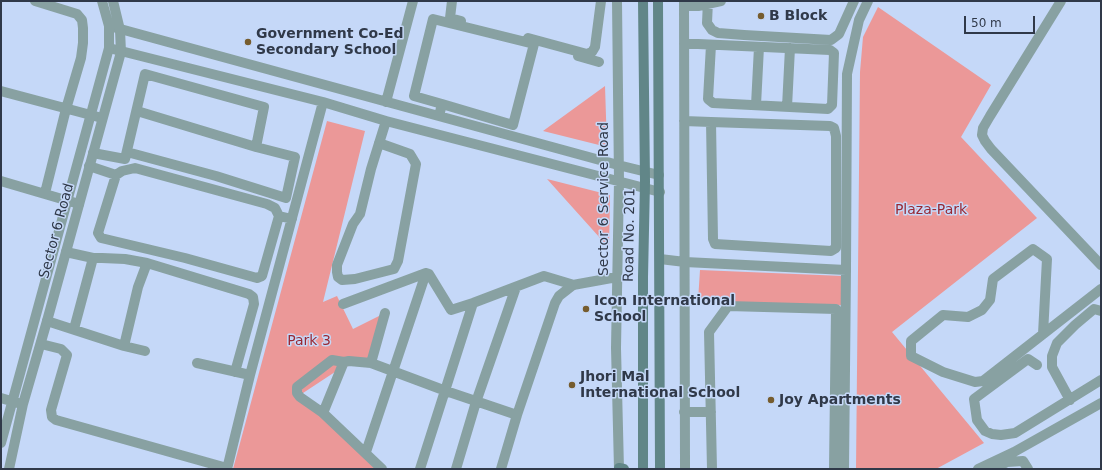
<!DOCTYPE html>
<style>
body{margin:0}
#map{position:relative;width:1102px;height:470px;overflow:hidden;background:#c5d8f8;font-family:"DejaVu Sans",sans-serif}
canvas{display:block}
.frame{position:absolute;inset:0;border:2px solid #303949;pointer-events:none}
.scale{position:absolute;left:964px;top:16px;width:71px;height:18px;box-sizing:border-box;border:2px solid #303949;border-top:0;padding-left:5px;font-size:12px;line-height:14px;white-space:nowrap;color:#303949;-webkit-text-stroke:3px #c5d8f8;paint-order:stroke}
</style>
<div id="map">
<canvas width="1102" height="470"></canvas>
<div class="frame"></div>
<div class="scale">50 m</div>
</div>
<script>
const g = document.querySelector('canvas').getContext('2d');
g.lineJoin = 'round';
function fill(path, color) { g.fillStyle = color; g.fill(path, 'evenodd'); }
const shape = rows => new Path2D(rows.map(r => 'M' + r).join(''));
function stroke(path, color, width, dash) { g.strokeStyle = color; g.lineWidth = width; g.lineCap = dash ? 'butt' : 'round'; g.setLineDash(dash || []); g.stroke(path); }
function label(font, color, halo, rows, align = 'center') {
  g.font = font + ' "DejaVu Sans",sans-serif'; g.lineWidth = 3; g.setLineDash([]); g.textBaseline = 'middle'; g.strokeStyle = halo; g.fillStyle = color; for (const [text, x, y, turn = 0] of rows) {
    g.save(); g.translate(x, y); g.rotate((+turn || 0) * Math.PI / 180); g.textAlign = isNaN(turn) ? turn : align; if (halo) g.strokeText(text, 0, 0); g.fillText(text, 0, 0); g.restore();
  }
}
fill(shape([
 [878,7,991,85,961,137,1037,218,892,332,984,443,936,469,856,469,860,72,863,37],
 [605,86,607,147,543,131],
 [327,121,365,131,323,302,337,296,353,329,387,312,370,360,341,368,300,395,380,469,233,469],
 [547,179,610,195,609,248],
 [700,270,843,276,842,305,698,301]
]), '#eb9898');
stroke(shape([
 [35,1,77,14,82,20,83,28,83,43,81,58,66,109,45,193],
 [452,1,450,18,461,21],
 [617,1,619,181,616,348,619,469],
 [684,1,685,469],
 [708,1,707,23,712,30,718,33,744,35,831,40,839,34,854,1],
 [1061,1,990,116,983,128,982,135,985,141,991,149,1101,265],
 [684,6,698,6,721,1],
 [113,27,618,165,659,175],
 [528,38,587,54,592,52,595,47,601,1],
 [684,44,698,44,830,50,834,53,832,105,828,109,713,103,708,99,711,45],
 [109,48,323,102,386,121,660,192],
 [578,56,599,62],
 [1,91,102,118],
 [386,102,413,1],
 [756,105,759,47],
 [787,107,790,48],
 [439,116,442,104,513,125,534,44,433,19,414,96,442,104],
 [684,121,711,122,830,126,834,128,836,136,836,248,831,251,715,244,713,239,711,122],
 [379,143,410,154,416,164,398,261,394,269,355,279,342,280,338,277,337,272,337,265,353,224,360,214,371,169,386,121],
 [127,152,216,176,286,198,295,157,256,147],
 [93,153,125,159,145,74,264,107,256,147,137,111],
 [89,166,116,175,98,233,101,238,185,258,257,278,262,276,279,216,292,219],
 [116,175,122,171,135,168,267,204,275,208,279,216],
 [1,181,79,204],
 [66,252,93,258,74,329],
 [93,258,102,258,125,259,147,263],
 [660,259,685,262,846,270,844,469],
 [846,270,847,74,859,20,868,1],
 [343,304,426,273,429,274,451,310,473,303,544,276,574,285],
 [47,321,124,346,145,351],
 [1043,334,1047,259,1033,249,993,279,990,300,982,310,968,317,943,315,911,341,911,356,943,372,975,382,983,381,1101,289],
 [41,344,61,349,67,355,51,410,52,417,56,420,227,468],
 [124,346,138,287,147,263,249,294,253,297,254,304,235,372],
 [344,362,332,360,297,387,297,393,300,397,323,413,382,469],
 [197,363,250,375],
 [371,363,385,313],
 [1037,365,1028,359,974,399,977,420,985,431,992,434,1001,435,1015,433,1101,380],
 [1070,400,1052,367,1052,356,1057,343,1075,325,1094,309,1101,311],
 [684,412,711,412],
 [323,413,343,364,344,362,349,361,371,363,446,391,517,415],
 [366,452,426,273],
 [997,467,1007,462,1023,461,1028,469],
 [227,469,250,375,323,102],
 [420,469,473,303],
 [456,469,476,402,516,287],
 [501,469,517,415,555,303,559,296,573,285,617,277],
 [712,469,709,332,728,306,836,309,834,469],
 [978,469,1014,452,1101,403]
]), '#88a1a2', 10);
stroke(shape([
 [1,398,18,403],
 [1,443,109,48,109,26,102,1],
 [9,469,23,404,47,321,121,52,120,30,113,1]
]), '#88a1a2', 10);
stroke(shape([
 [643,1,645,182,643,277,643,469],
 [658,1,660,469],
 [619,468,624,469]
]), '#618688', 10);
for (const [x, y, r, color] of [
 [761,16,4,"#765c2e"],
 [248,42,4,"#765c2e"],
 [586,309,4,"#765c2e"],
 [572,385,4,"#765c2e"],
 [771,400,4,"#765c2e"]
]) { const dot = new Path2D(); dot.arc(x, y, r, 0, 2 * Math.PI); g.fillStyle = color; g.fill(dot); stroke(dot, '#c5d8f8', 1.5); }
label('bold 14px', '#303949', '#c5d8f8', [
 ["B Block",769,16],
 ["Government Co-Ed",256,34],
 ["Secondary School",256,50],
 ["Icon International",594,301],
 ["School",594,317],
 ["Jhori Mal",580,377],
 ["International School",580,393],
 ["Joy Apartments",779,400]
], 'left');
label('14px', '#303949', '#c5d8f8', [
 ["Sector 6 Service Road",604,199,-90],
 ["Sector 6 Road",57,231,-75],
 ["Road No. 201",630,235,-89]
]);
label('14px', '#982833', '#c5d8f8', [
 ["Plaza-Park",931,210],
 ["Park 3",309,341]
]);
</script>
